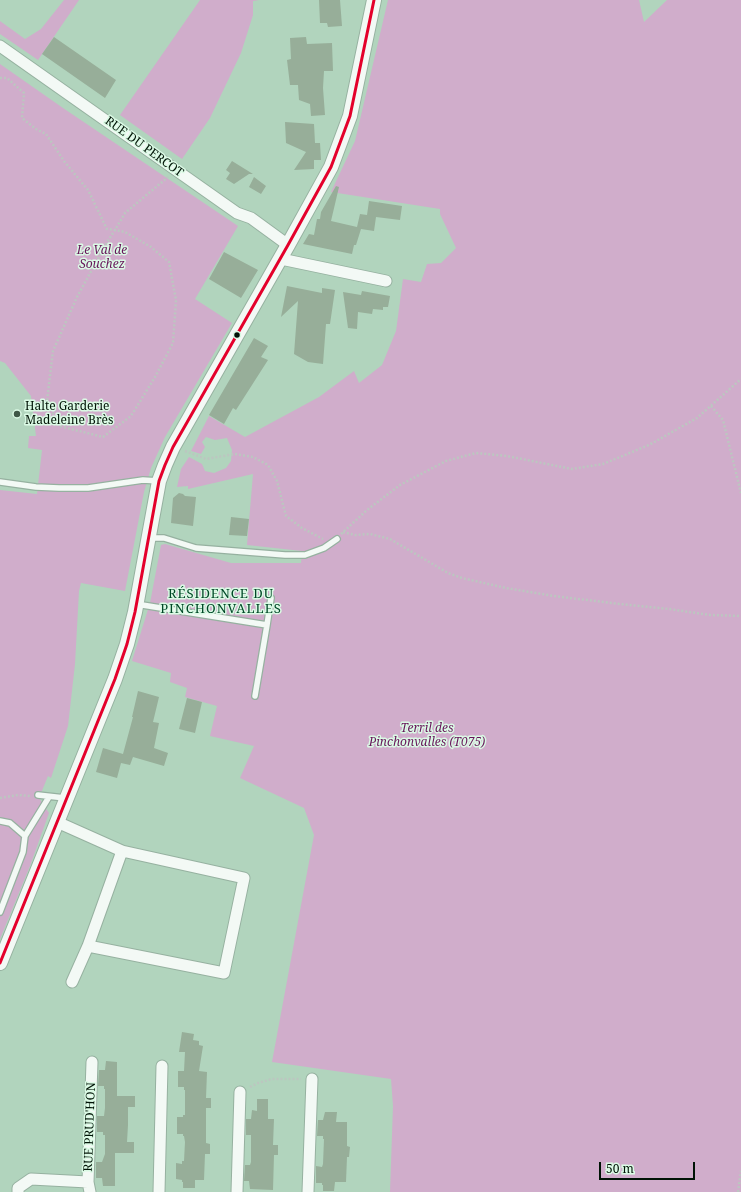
<!DOCTYPE html>
<meta charset="utf-8">
<style>
body{margin:0}
#map{position:relative;width:741px;height:1192px;overflow:hidden;background:#b1d4bd;font-family:"Noto Serif",serif}
canvas{display:block}
.scale{position:absolute;left:599px;top:1162px;width:96px;height:18px;box-sizing:border-box;border:2px solid #001306;border-top:0;padding-left:5px;font-size:12px;line-height:14px;white-space:nowrap;color:#001306;-webkit-text-stroke:3px #dbfae5;paint-order:stroke}
</style>
<div id="map">
<canvas width="741" height="1192"></canvas>
<div class="scale">50 m</div>
</div>
<script>
const g = document.querySelector('canvas').getContext('2d');
g.lineJoin = 'round';
function fill(path, color) { g.fillStyle = color; g.fill(path, 'evenodd'); }
const shape = rows => new Path2D(rows.map(r => 'M' + r).join(''));
function stroke(path, color, width, dash) { g.strokeStyle = color; g.lineWidth = width; g.lineCap = dash ? 'butt' : 'round'; g.setLineDash(dash || []); g.stroke(path); }
function label(font, color, halo, rows, align = 'center') {
  g.font = font + ' "Noto Serif",serif'; g.lineWidth = 3; g.setLineDash([]); g.textBaseline = 'middle'; g.strokeStyle = halo; g.fillStyle = color; for (const [text, x, y, turn = 0] of rows) {
    g.save(); g.translate(x, y); g.rotate((+turn || 0) * Math.PI / 180); g.textAlign = isNaN(turn) ? turn : align; if (halo) g.strokeText(text, 0, 0); g.fillText(text, 0, 0); g.restore();
  }
}
fill(shape([
 [64,0,79,0,38,60,0,34,0,21,25,39,41,29],
 [200,0,259,0,253,1,253,15,241,53,210,118,182,159,120,115],
 [388,0,639,0,644,22,667,0,741,0,741,1192,390,1192,393,1106,391,1079,272,1062,314,835,304,808,240,778,254,746,210,736,217,706,185,697,187,688,170,682,171,673,132,661,150,603,161,545,165,544,231,563,301,563,302,551,247,545,253,474,188,489,188,486,177,487,181,469,189,457,202,464,205,471,214,473,226,468,231,461,232,450,227,438,215,440,206,437,202,442,205,447,201,454,191,451,209,416,245,437,319,397,354,371,359,383,382,365,396,331,403,279,421,282,427,264,441,263,456,248,440,214,440,209,331,192,355,141],
 [0,64,63,108,238,226,195,299,232,323,165,437,151,468,144,492,125,591,81,583,79,591,75,664,68,726,51,778,48,776,39,798,49,813,30,866,0,939,0,490,37,494,42,450,28,448,29,436,36,436,31,396,5,363,0,361]
]), '#d0adcb');
fill(shape([
 [319,0,340,0,342,26,328,27,327,23,320,23],
 [54,37,116,80,105,98,42,54],
 [306,37,307,44,332,43,333,71,324,71,323,88,325,115,311,116,310,104,299,100,298,85,290,85,287,60,291,59,290,38],
 [285,122,314,124,315,143,320,143,321,160,314,160,314,169,294,170,306,152,286,143],
 [232,161,253,174,249,174,234,184,226,179,230,173,226,170],
 [254,177,266,186,261,194,249,187],
 [336,186,339,187,331,221,357,227,360,214,367,215,369,201,402,206,400,220,376,217,374,231,361,229,356,245,354,245,352,254,303,244,309,234,314,235,317,219,320,219,321,212],
 [224,252,258,270,241,298,209,279],
 [287,286,322,293,322,288,335,290,330,324,326,324,323,364,308,362,294,354,298,301,281,317],
 [362,291,390,296,388,307,383,307,383,310,373,309,372,314,358,312,357,329,348,328,343,292,361,295],
 [254,338,268,346,261,357,268,360,236,410,233,408,224,424,209,415],
 [179,493,183,494,185,496,196,497,193,526,171,523,173,498],
 [231,517,249,519,247,536,229,535],
 [138,691,159,697,153,722,159,723,154,748,168,753,164,766,133,757,130,765,121,763,117,778,96,772,103,748,123,754,133,717,132,717],
 [187,698,202,702,195,733,179,729],
 [182,1032,194,1034,193,1040,199,1041,199,1045,203,1046,199,1071,207,1072,206,1098,211,1098,211,1108,206,1108,206,1143,210,1144,210,1154,205,1154,204,1180,195,1180,195,1188,183,1188,183,1182,182,1182,182,1180,176,1179,176,1163,182,1164,182,1161,184,1161,185,1142,184,1136,183,1136,183,1134,177,1134,177,1117,183,1117,183,1115,185,1115,185,1090,184,1090,184,1087,178,1087,178,1071,184,1071,185,1052,179,1052],
 [106,1061,117,1062,117,1096,135,1096,135,1107,128,1107,128,1125,127,1142,134,1142,134,1153,115,1153,115,1186,103,1186,102,1178,96,1178,96,1162,102,1162,105,1154,105,1135,103,1135,103,1132,97,1132,97,1116,104,1116,105,1108,105,1089,104,1089,104,1086,98,1086,99,1070,105,1070],
 [257,1099,268,1099,268,1119,274,1119,273,1145,278,1145,278,1155,274,1155,273,1190,250,1189,249,1181,244,1181,245,1165,250,1165,251,1162,251,1135,246,1135,246,1119,251,1119,252,1110,257,1111],
 [325,1112,337,1112,336,1122,347,1122,347,1146,350,1147,349,1157,347,1157,346,1182,335,1182,334,1191,323,1191,323,1185,322,1185,322,1183,316,1183,316,1166,322,1167,323,1164,324,1139,323,1139,323,1136,317,1136,318,1120,323,1120]
]), '#97ae99');
const service = shape([
 [0,482,36,487,59,488,88,488,143,480,159,481],
 [149,538,164,538,196,548,285,555,305,555,324,548,337,539],
 [136,604,267,625,255,696],
 [267,625,271,598],
 [38,795,65,798],
 [0,821,10,823,25,836],
 [0,912,23,852,25,836,49,797]
]);
const minor = shape([
 [0,46,237,213,251,218,288,245],
 [281,259,386,281],
 [57,822,122,851,244,878,224,973,88,946,122,851],
 [72,982,88,946],
 [18,1192,18,1188,31,1179,88,1182],
 [90,1192,88,1182,92,1062],
 [159,1192,162,1066],
 [237,1192,240,1092],
 [308,1192,312,1079]
]);
const tertiary = shape([
 [0,963,115,679,127,644,135,612,159,481,165,465,173,447,288,245,331,167,350,116,374,0]
]);
stroke(service, '#96b1a0', 8);
stroke(minor, '#96b1a0', 13);
stroke(tertiary, '#96b1a0', 16);
stroke(shape([
 [0,78,7,78,24,93,22,118,36,129,46,134,64,161,88,190,107,229,115,230,125,232,151,247,169,262,176,300,173,343,155,377,131,416,103,437,59,426,47,401,53,351,77,297,106,244,115,230,125,213,168,177],
 [711,406,723,420,741,493],
 [185,451,206,459,235,454,253,457,268,465,277,481,286,516,302,528,323,539],
 [343,532,355,535,370,534,390,539,448,573,462,578,506,588,554,596,620,604,669,609,710,615,741,616],
 [341,534,367,510,400,485,446,461,476,453,507,456,572,469,603,464,649,445,697,418,741,379],
 [0,798,18,795,31,796],
 [250,1087,258,1083,272,1079,301,1079],
 [738,1192,741,1171]
]), '#bcc6c0', 2.5, [2, 2]);
stroke(service, '#f3f9f5', 5.5);
stroke(minor, '#f3f9f5', 11);
stroke(tertiary, '#f3f9f5', 14);
stroke(shape([
 [0,963,115,679,127,644,135,612,159,481,165,465,173,447,288,245,331,167,350,116,374,0]
]), '#e4002b', 3);
for (const [x, y, r, color] of [
 [237,335,3.5,"#001306"],
 [17,414,4,"#3e5746"]
]) { const dot = new Path2D(); dot.arc(x, y, r, 0, 2 * Math.PI); g.fillStyle = color; g.fill(dot); stroke(dot, '#dbfae5', 1.5); }
label('12px', '#001306', '#dbfae5', [
 ["RUE DU PERCOT",144,147,36],
 ["RUE PRUD'HON",90,1127,-88]
]);
label('italic 12px', '#67145a', '#dbfae5', [
 ["Le Val de",102,251],
 ["Souchez",102,265],
 ["Terril des",427,729],
 ["Pinchonvalles (T075)",427,743]
]);
label('12px', '#001306', '#dbfae5', [
 ["Halte Garderie",25,407],
 ["Madeleine Brès",25,421]
], 'left');
g.letterSpacing = '1px';
label('13px', '#014827', '#dbfae5', [
 ["RÉSIDENCE DU",221,594],
 ["PINCHONVALLES",221,609]
]);
g.letterSpacing = '0px';
</script>
